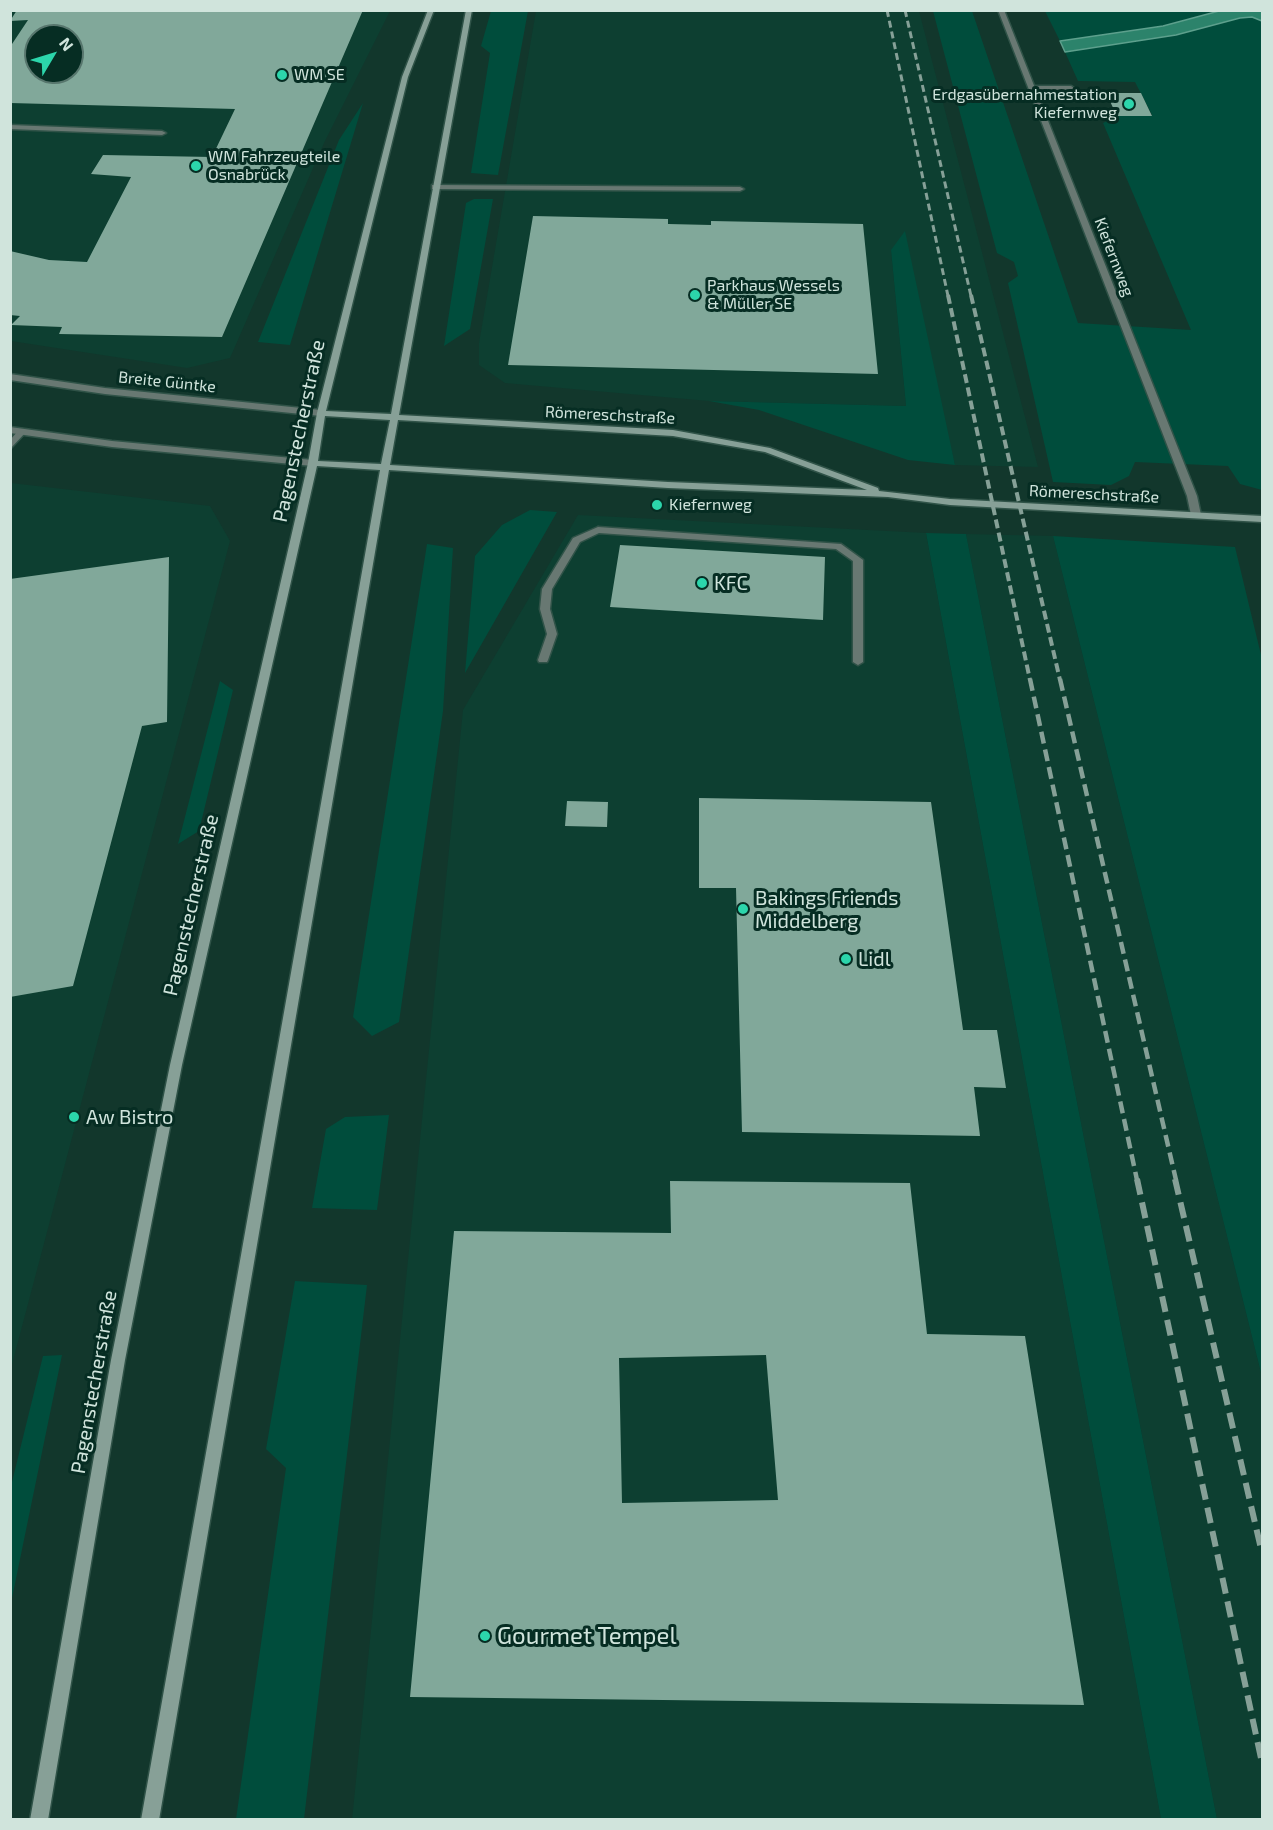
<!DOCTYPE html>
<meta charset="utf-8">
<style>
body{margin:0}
#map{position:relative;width:1273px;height:1830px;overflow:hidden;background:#12372c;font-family:"Exo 2",sans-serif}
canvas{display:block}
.frame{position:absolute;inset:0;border:12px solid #d0e4dc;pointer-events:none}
.north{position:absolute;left:24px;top:24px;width:60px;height:60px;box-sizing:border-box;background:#062d23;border:2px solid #57766d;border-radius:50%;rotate:52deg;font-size:16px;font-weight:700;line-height:24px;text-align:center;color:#d0e4dc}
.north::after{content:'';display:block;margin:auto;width:21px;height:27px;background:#2cd5ab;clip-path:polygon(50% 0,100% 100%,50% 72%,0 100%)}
</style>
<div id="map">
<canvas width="1273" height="1830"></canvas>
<div class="frame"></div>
<div class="north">N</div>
</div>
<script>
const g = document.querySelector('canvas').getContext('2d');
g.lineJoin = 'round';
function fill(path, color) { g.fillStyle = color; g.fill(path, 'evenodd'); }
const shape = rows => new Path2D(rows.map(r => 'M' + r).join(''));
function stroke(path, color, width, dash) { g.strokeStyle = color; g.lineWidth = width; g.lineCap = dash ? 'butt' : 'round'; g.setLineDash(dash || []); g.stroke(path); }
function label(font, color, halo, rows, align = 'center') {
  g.font = font + ' "Exo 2",sans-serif'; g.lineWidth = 6; g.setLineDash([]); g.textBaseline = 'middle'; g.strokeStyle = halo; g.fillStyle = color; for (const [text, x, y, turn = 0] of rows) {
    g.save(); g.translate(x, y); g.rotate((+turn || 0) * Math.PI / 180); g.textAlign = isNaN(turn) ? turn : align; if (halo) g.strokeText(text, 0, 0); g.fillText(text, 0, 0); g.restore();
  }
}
fill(shape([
 [10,11,390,11,324,143,230,358,187,368,11,341],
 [36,36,72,36,72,72,36,72],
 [536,11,919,11,1038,467,955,465,941,410,891,250,906,406,709,401,505,383,479,365,479,343],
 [11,483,210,506,230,541,11,1368],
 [578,515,926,533,1161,1819,352,1820,463,710],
 [966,534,1053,536,1262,1377,1262,1819,1217,1819]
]), '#0d3f31');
fill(shape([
 [491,11,528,11,498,175,471,173,490,53,481,46],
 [933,11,972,11,1078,323,1191,330,1103,123,1117,116,1152,115,1135,82,1078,81,1065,52,1176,35,1240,18,1252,17,1262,21,1262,490,1240,484,1228,466,1135,462,1129,476,1111,485,1053,482,1008,283,1018,276,1014,262,997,253],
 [1045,11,1219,11,1163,26,1060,41],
 [363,103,290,345,258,342,339,140],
 [474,199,493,199,470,329,444,346,466,203],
 [905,231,955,465,908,460,759,410,709,401,906,406,891,250],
 [530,510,557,512,465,673,475,556,502,525],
 [926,533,966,534,1217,1819,1161,1819],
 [1053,536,1235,547,1262,659,1262,1377],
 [427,544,453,548,443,711,399,1022,372,1036,353,1017],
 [220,681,233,690,199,831,178,844],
 [389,1115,377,1210,312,1208,326,1129,345,1117],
 [295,1281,367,1285,304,1819,236,1819,286,1468,266,1449],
 [62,1355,11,1603,11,1486,43,1356]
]), '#004d3c');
const water = shape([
 [1219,11,1262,11,1262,21,1252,17,1240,18,1176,35,1065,52,1060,41,1163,26,1219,11]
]);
fill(water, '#2c836b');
stroke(water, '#5da08d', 1.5);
fill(shape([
 [17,10,363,10,222,337,59,334,62,327,11,325,20,316,10,315,10,251,49,260,87,262,131,177,91,174,103,155,212,157,235,109,10,103,10,47,28,20,10,21],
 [36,36,72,36,72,72,36,72],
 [1106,93,1141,93,1152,116,1117,116],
 [533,216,668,219,668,224,711,225,711,221,863,224,878,374,508,365],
 [620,545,825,557,823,620,610,607],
 [169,557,167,722,142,726,73,986,10,997,10,579],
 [699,798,931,802,963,1030,997,1030,1006,1088,974,1087,980,1136,742,1132,736,888,699,888],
 [567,801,608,802,607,827,565,826],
 [670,1181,910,1183,927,1334,1025,1336,1084,1705,410,1697,454,1231,671,1233],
 [766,1355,778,1500,622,1503,619,1358]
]), '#81a89a');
const service = shape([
 [1032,86,1071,86,1074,88,1071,90,1030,89,1030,87,1032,86],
 [10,125,162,131,166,133,162,135,10,129,10,125],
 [432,185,740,187,744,189,740,191,435,189,432,189,432,185],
 [22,429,26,432,10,449,10,440,19,430,22,429],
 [598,527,841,544,863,560,863,662,858,665,853,662,853,561,836,549,599,533,580,542,552,589,550,609,557,634,548,660,547,662,539,662,538,660,547,634,540,609,542,589,573,538,598,527]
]);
const minor = shape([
 [998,10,1004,10,1197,496,1201,515,1199,517,1193,517,1191,515,1187,496,998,10]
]);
const tertiary = shape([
 [10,374,105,388,321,410,325,413,321,416,105,394,10,380,10,374],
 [10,427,112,441,313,460,318,463,313,466,112,447,10,433,10,427]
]);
const secondary = shape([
 [428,10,434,10,408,77,326,411,391,414,466,10,472,10,399,415,673,430,770,448,878,488,879,491,950,499,1262,516,1262,522,950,505,888,497,668,488,389,470,159,1820,141,1820,380,470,317,466,182,1065,125,1360,48,1820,30,1820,111,1360,170,1065,308,463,317,413,402,77,428,10],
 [325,416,390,420,381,464,318,461,325,416],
 [398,420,673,436,765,452,867,490,668,482,390,465,398,420]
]);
stroke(service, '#305348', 3);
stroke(minor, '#305348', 3);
stroke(tertiary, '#305348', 3);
stroke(secondary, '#305348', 3);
fill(service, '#687872');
fill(minor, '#687872');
fill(tertiary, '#687872');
fill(secondary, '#87a097');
stroke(shape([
 [887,10,948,296],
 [905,10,971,296]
]), '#86a097', 3, [7, 4]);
stroke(shape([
 [948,295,1030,680],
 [971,295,1060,680]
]), '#86a097', 4, [9, 4.5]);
stroke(shape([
 [1030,679,1137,1180],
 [1060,679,1176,1180]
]), '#86a097', 4.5, [12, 6]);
stroke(shape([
 [1137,1179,1262,1763],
 [1175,1179,1262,1553]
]), '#86a097', 6, [16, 8]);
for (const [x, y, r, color] of [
 [282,75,6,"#2cd5ab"],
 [1129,104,6,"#2cd5ab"],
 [196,166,6,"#2cd5ab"],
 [695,295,6,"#2cd5ab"],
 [657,505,6,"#2cd5ab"],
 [702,583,6,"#2cd5ab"],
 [743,909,6,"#2cd5ab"],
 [846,959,6,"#2cd5ab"],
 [74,1117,6,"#2cd5ab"],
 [485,1636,6,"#2cd5ab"]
]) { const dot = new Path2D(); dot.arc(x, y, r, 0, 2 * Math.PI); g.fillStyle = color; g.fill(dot); stroke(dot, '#062d23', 2); }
label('16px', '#d0e4dc', '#062d23', [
 ["WM SE",294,75],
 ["Erdgasübernahmestation",1117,95,"right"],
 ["Kiefernweg",1117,113,"right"],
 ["WM Fahrzeugteile",208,157],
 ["Osnabrück",208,175],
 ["Parkhaus Wessels",707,286],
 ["& Müller SE",707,304],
 ["Kiefernweg",669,505]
], 'left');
label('16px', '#d0e4dc', '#062d23', [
 ["Kiefernweg",1114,257,69],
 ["Breite Güntke",167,382,6],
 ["Römereschstraße",610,415,3],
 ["Römereschstraße",1094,494,3]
]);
label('20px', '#d0e4dc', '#062d23', [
 ["Pagenstecherstraße",299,431,-78],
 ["Pagenstecherstraße",191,905,-77],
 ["Pagenstecherstraße",94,1382,-80]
]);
label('20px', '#d0e4dc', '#062d23', [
 ["KFC",714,583],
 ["Bakings Friends",755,898],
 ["Middelberg",755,921],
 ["Lidl",858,959],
 ["Aw Bistro",86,1117]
], 'left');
label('24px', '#d0e4dc', '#062d23', [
 ["Gourmet Tempel",497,1636]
], 'left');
</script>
